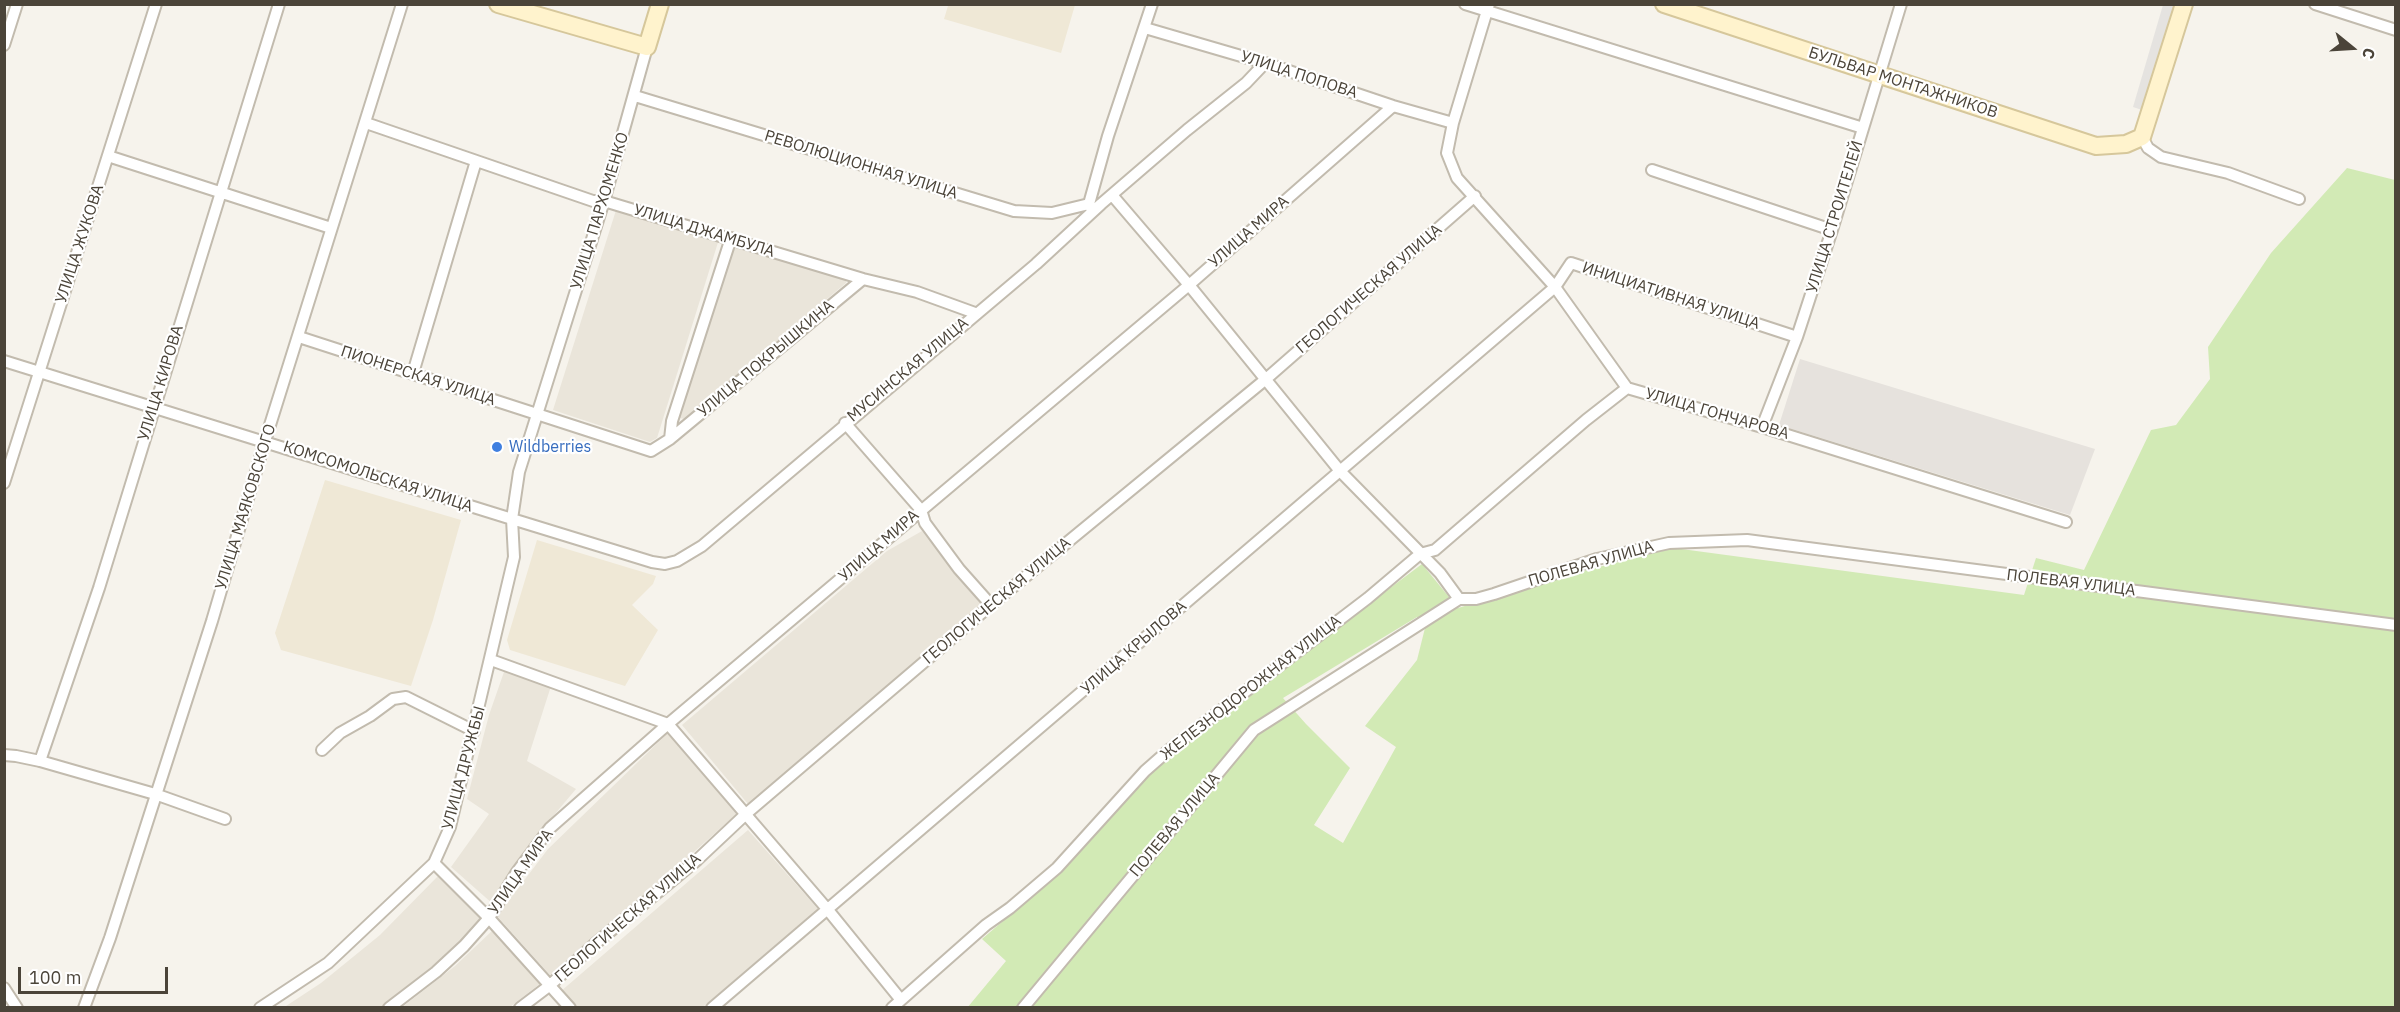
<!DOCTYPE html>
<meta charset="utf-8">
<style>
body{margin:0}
#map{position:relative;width:2400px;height:1012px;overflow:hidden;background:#f6f3ec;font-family:"IBM Plex Sans",sans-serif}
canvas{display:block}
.frame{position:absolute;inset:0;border:6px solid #4b4439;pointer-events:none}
.north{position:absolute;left:2322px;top:18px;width:60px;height:60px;-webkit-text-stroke:4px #fff;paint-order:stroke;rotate:108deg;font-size:16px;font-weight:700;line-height:24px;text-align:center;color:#4b4439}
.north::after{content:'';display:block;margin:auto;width:21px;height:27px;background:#4b4439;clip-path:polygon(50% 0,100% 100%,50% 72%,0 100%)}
.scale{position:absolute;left:18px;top:967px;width:150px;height:27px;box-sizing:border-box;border:3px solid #4b4439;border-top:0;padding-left:8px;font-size:18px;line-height:21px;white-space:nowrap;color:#4b4439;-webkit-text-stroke:4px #fff;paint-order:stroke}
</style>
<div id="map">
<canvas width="2400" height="1012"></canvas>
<div class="frame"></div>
<div class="north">С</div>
<div class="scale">100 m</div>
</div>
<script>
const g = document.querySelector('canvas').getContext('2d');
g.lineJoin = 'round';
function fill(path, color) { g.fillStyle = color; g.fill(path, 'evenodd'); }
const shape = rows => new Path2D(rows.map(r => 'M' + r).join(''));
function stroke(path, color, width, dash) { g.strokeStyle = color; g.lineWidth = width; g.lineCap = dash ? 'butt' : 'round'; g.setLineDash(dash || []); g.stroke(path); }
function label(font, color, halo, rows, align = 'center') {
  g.font = font + ' "IBM Plex Sans",sans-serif'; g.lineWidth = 4.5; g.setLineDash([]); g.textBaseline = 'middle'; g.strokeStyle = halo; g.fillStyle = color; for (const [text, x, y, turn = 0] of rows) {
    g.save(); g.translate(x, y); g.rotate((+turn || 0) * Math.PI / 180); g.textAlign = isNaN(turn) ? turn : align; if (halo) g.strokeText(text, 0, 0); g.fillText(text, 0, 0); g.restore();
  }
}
fill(shape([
 [617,207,720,236,657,438,650,442,553,410],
 [732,240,847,275,846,283,684,419,676,417],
 [922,531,982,605,748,804,682,725,887,551],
 [505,669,551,686,527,761,576,789,549,821,493,904,451,867,489,814,467,799,489,715],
 [671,730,740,811,632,907,550,975,497,916,548,849],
 [748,830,818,909,703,1007,576,1007,560,992],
 [438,876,483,918,457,948,381,1007,283,1008,321,983,380,935],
 [494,929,541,983,510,1007,401,1008,455,966]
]), '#eae5da');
fill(shape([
 [1800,359,2095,449,2070,515,1779,425]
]), '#e6e2dd');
fill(shape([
 [945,5,1075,5,1061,53,944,19,948,6],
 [325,480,461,520,433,620,411,686,281,650,275,633],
 [537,540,656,576,653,584,632,605,658,630,625,686,510,650,507,640]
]), '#efe8d6');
fill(shape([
 [2347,168,2395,180,2395,1007,967,1008,1006,961,982,939,1067,866,1154,769,1212,722,1422,564,1458,608,1587,570,1674,548,2024,595,2036,558,2084,570,2151,430,2176,425,2210,379,2208,347,2271,253],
 [1417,617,1425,628,1417,660,1365,726,1396,747,1343,843,1314,825,1350,768,1306,724,1283,698]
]), '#d2eab5');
fill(shape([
 [2163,5,2176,5,2145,111,2133,107]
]), '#e5e3e0');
const street = shape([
 [1465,4,1863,128],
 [1489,4,1453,123,1447,153,1457,178,1555,287,1627,388,1762,427,2066,522],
 [2315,4,2396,30],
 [1145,28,1265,63,1393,106,1453,123],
 [4,45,17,4],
 [635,96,1014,211,1052,213,1089,204],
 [366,123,593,201,604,201,863,279,917,292,975,313],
 [2142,137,2148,148,2161,157,2228,173,2299,199],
 [108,156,331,228],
 [1652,170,1832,230],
 [1112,195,1189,285,1340,471,1440,573,1459,599],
 [1092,210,1089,204,1108,136,1152,4],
 [299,337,651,451,670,439,863,279],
 [4,361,512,519,652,562,665,564,677,561,702,546,1036,264,1101,204,1187,130,1246,83,1265,63],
 [413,373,476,161],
 [845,423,921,510,925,523,959,569,991,605],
 [1762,427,1797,337,1832,230,1901,4],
 [670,439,672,421,731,238],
 [4,483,156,4],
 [491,660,668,724,828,910,901,1000],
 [322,750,340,733,370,716,393,699,406,697,474,731],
 [4,755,16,756,40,761,155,794,225,819],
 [40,761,99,588,279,4],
 [434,863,489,918,570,1008],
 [4,988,17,1008],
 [84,1008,110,938,212,621,265,441,402,4],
 [260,1008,328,963,434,863,450,827,514,557,512,519,519,472,604,201,647,47],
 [389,1008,436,972,464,946,489,918,517,872,550,828,668,724,1189,285,1393,106],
 [520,1008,549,986,596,943,697,860,747,813,991,605,1266,379,1475,196],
 [712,1008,1555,287,1571,263,1797,337],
 [892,1008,986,925,1010,908,1057,868,1145,771,1170,749,1368,598,1420,554,1435,550,1586,420,1627,388],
 [1023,1008,1254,730,1459,599,1476,599,1494,594,1597,559,1669,543,1747,540,2396,625]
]);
const secondary = shape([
 [498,4,647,47,660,4],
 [1664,4,2096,146,2126,144,2142,137,2184,4]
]);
stroke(street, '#c2bbae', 14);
stroke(secondary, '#d6c79b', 20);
stroke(street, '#fff', 10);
stroke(secondary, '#fff3cd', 16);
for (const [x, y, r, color] of [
 [497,447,6,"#3f7fe0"]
]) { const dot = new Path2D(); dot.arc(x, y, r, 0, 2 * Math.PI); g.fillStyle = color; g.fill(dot); stroke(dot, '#fff', 2); }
label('16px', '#4b4439', '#fff', [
 ["УЛИЦА ПОПОВА",1299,75,18],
 ["БУЛЬВАР МОНТАЖНИКОВ",1903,83,18],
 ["РЕВОЛЮЦИОННАЯ УЛИЦА",861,165,17],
 ["УЛИЦА ПАРХОМЕНКО",600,211,-73],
 ["УЛИЦА СТРОИТЕЛЕЙ",1835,217,-73],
 ["УЛИЦА ДЖАМБУЛА",704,231,17],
 ["УЛИЦА МИРА",1249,232,-41],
 ["УЛИЦА ЖУКОВА",80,244,-72],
 ["ГЕОЛОГИЧЕСКАЯ УЛИЦА",1369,289,-41],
 ["ИНИЦИАТИВНАЯ УЛИЦА",1671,296,18],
 ["УЛИЦА ПОКРЫШКИНА",766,359,-40],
 ["МУСИНСКАЯ УЛИЦА",908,370,-40],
 ["ПИОНЕРСКАЯ УЛИЦА",418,376,18],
 ["УЛИЦА КИРОВА",161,383,-73],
 ["УЛИЦА ГОНЧАРОВА",1717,414,16],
 ["КОМСОМОЛЬСКАЯ УЛИЦА",378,477,18],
 ["УЛИЦА МАЯКОВСКОГО",246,507,-73],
 ["УЛИЦА МИРА",879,546,-41],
 ["ПОЛЕВАЯ УЛИЦА",1591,564,-16],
 ["ПОЛЕВАЯ УЛИЦА",2071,583,7],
 ["ГЕОЛОГИЧЕСКАЯ УЛИЦА",997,601,-40],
 ["УЛИЦА КРЫЛОВА",1134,648,-41],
 ["ЖЕЛЕЗНОДОРОЖНАЯ УЛИЦА",1251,688,-38],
 ["УЛИЦА ДРУЖБЫ",464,768,-75],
 ["ПОЛЕВАЯ УЛИЦА",1175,825,-50],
 ["УЛИЦА МИРА",521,872,-55],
 ["ГЕОЛОГИЧЕСКАЯ УЛИЦА",628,918,-41]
]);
label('16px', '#366cbe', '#fff', [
 ["Wildberries",509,447]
], 'left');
</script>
